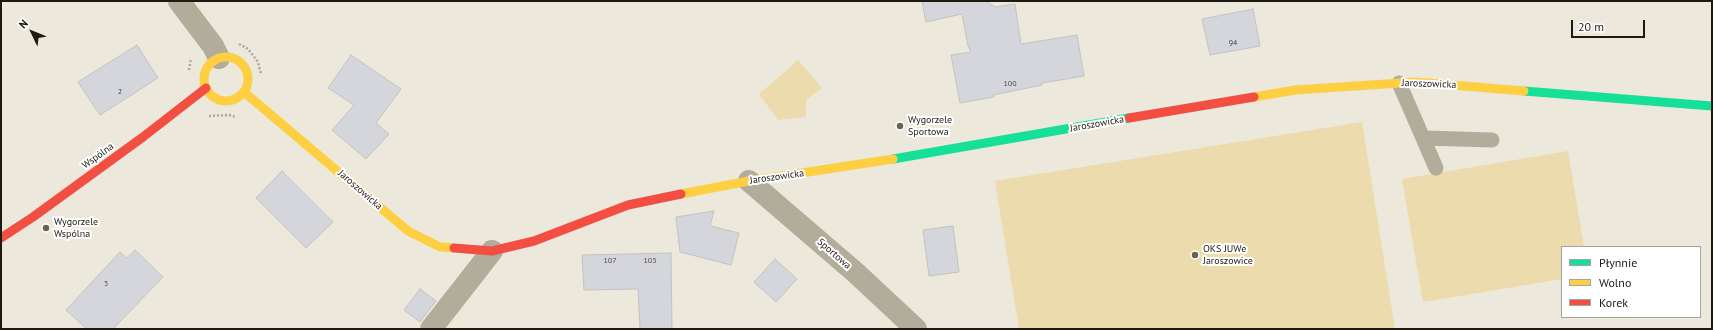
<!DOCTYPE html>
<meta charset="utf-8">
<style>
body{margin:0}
#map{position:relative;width:1713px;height:330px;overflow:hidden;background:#ece8db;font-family:"PT Sans",sans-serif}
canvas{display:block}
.frame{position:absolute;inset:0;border:2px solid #1e1a12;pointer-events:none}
.legend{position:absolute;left:1561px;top:246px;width:140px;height:72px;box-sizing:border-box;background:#fff;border:1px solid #a5a3a0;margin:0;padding:5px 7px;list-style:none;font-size:12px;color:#1e1a12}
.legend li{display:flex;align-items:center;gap:8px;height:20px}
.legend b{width:20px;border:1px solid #a5a3a0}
.north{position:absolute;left:12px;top:12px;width:40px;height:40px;-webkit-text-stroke:3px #fff;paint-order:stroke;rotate:313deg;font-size:11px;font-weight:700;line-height:16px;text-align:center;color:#1e1a12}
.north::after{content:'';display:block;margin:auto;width:14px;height:18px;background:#1e1a12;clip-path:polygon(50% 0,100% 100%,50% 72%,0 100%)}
.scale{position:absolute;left:1571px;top:20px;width:74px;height:18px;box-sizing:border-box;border:2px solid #1e1a12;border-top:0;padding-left:5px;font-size:12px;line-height:14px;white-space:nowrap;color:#1e1a12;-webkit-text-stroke:3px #fff;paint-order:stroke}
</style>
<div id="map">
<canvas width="1713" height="330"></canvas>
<div class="frame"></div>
<ul class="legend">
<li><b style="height:5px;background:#16e098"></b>Płynnie</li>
<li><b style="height:5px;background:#ffcf43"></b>Wolno</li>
<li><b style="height:5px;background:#f24e42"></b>Korek</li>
</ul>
<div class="north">N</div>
<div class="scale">20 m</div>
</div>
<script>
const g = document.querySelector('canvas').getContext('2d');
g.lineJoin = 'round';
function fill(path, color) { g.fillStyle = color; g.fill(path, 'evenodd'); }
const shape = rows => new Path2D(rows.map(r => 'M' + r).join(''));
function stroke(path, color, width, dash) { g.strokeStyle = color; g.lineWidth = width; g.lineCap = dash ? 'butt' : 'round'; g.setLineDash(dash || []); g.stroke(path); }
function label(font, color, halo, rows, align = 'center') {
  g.font = font + ' "PT Sans",sans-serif'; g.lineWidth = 4; g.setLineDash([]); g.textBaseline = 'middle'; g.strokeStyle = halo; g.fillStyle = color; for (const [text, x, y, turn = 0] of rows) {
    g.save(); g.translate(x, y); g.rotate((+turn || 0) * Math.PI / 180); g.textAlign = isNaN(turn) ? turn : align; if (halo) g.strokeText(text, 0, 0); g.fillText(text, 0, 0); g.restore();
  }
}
fill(shape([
 [798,60,822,88,806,100,806,117,778,120,759,94],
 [1362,122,1395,329,1019,329,995,181],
 [1568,151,1584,247,1562,247,1562,279,1423,302,1402,179]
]), '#ecdbac');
const building = shape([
 [922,1,986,1,995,7,1015,4,1021,44,1077,35,1084,76,1042,83,1042,85,993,95,994,97,960,103,951,55,971,52,968,46,962,14,926,22,922,1],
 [1253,9,1260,46,1210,55,1202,19,1253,9],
 [137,45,158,78,100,115,78,82,137,45],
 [351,55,401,89,376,123,389,134,366,159,332,130,354,105,328,88,351,55],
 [282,171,333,222,306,248,256,198,282,171],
 [714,211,710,226,739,233,731,265,680,252,676,217,714,211],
 [953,226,959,272,929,276,923,230,953,226],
 [135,250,163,277,113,329,87,329,66,310,120,252,127,258,135,250],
 [671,253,672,329,640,329,638,289,584,290,582,255,671,253],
 [775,259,797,279,776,302,754,282,775,259],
 [420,289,436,301,420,322,404,310,420,289]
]);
fill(building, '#d5d6dc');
stroke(building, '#c2c2c0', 1);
stroke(shape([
 [239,44,248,49,258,62,261,74],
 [189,70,191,58],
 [209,116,229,115,236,117]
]), '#aba79a', 2.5, [2, 2]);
stroke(shape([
 [1399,83,1436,168],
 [1423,138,1492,140]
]), '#b2ac9a', 15);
stroke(shape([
 [179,1,213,46,219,58],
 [749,181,856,273,916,329],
 [431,329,492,251]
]), '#b2ac9a', 22);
stroke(shape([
 [1524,91,1712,106],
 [893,159,1129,118]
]), '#16e098', 9);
stroke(shape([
 '204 79a22 22 0 1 1 44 0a22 22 0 1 1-44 0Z',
 [244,92,408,231,440,247,454,248],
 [1254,97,1295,90,1416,82,1524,91],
 [681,194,749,181,893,159]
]), '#ffcf43', 9);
stroke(shape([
 [1129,118,1254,97],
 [1,238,33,217,143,137,206,88],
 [454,248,492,251,534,241,628,205,681,194]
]), '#f24e42', 9);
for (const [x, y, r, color] of [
 [900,126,4,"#666258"],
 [46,228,4,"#666258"],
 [1195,255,4,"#666258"]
]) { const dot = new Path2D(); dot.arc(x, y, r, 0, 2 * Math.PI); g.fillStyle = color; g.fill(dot); stroke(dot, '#fff', 1.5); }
label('8px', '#4c4944', null, [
 ["94",1233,43],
 ["100",1010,84],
 ["2",120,92],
 ["107",610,261],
 ["105",650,261],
 ["3",106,284]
]);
label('10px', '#1e1a12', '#fff', [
 ["Jaroszowicka",1429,84,2],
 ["Jaroszowicka",1097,124,-10],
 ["Wspólna",98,156,-36],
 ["Jaroszowicka",777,177,-8],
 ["Jaroszowicka",360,190,41],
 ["Sportowa",834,254,41]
]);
label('10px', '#1e1a12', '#fff', [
 ["Wygorzele",908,120],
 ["Sportowa",908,132],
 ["Wygorzele",54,222],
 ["Wspólna",54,234],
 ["OKS JUWe",1203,249],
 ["Jaroszowice",1203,261]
], 'left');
</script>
